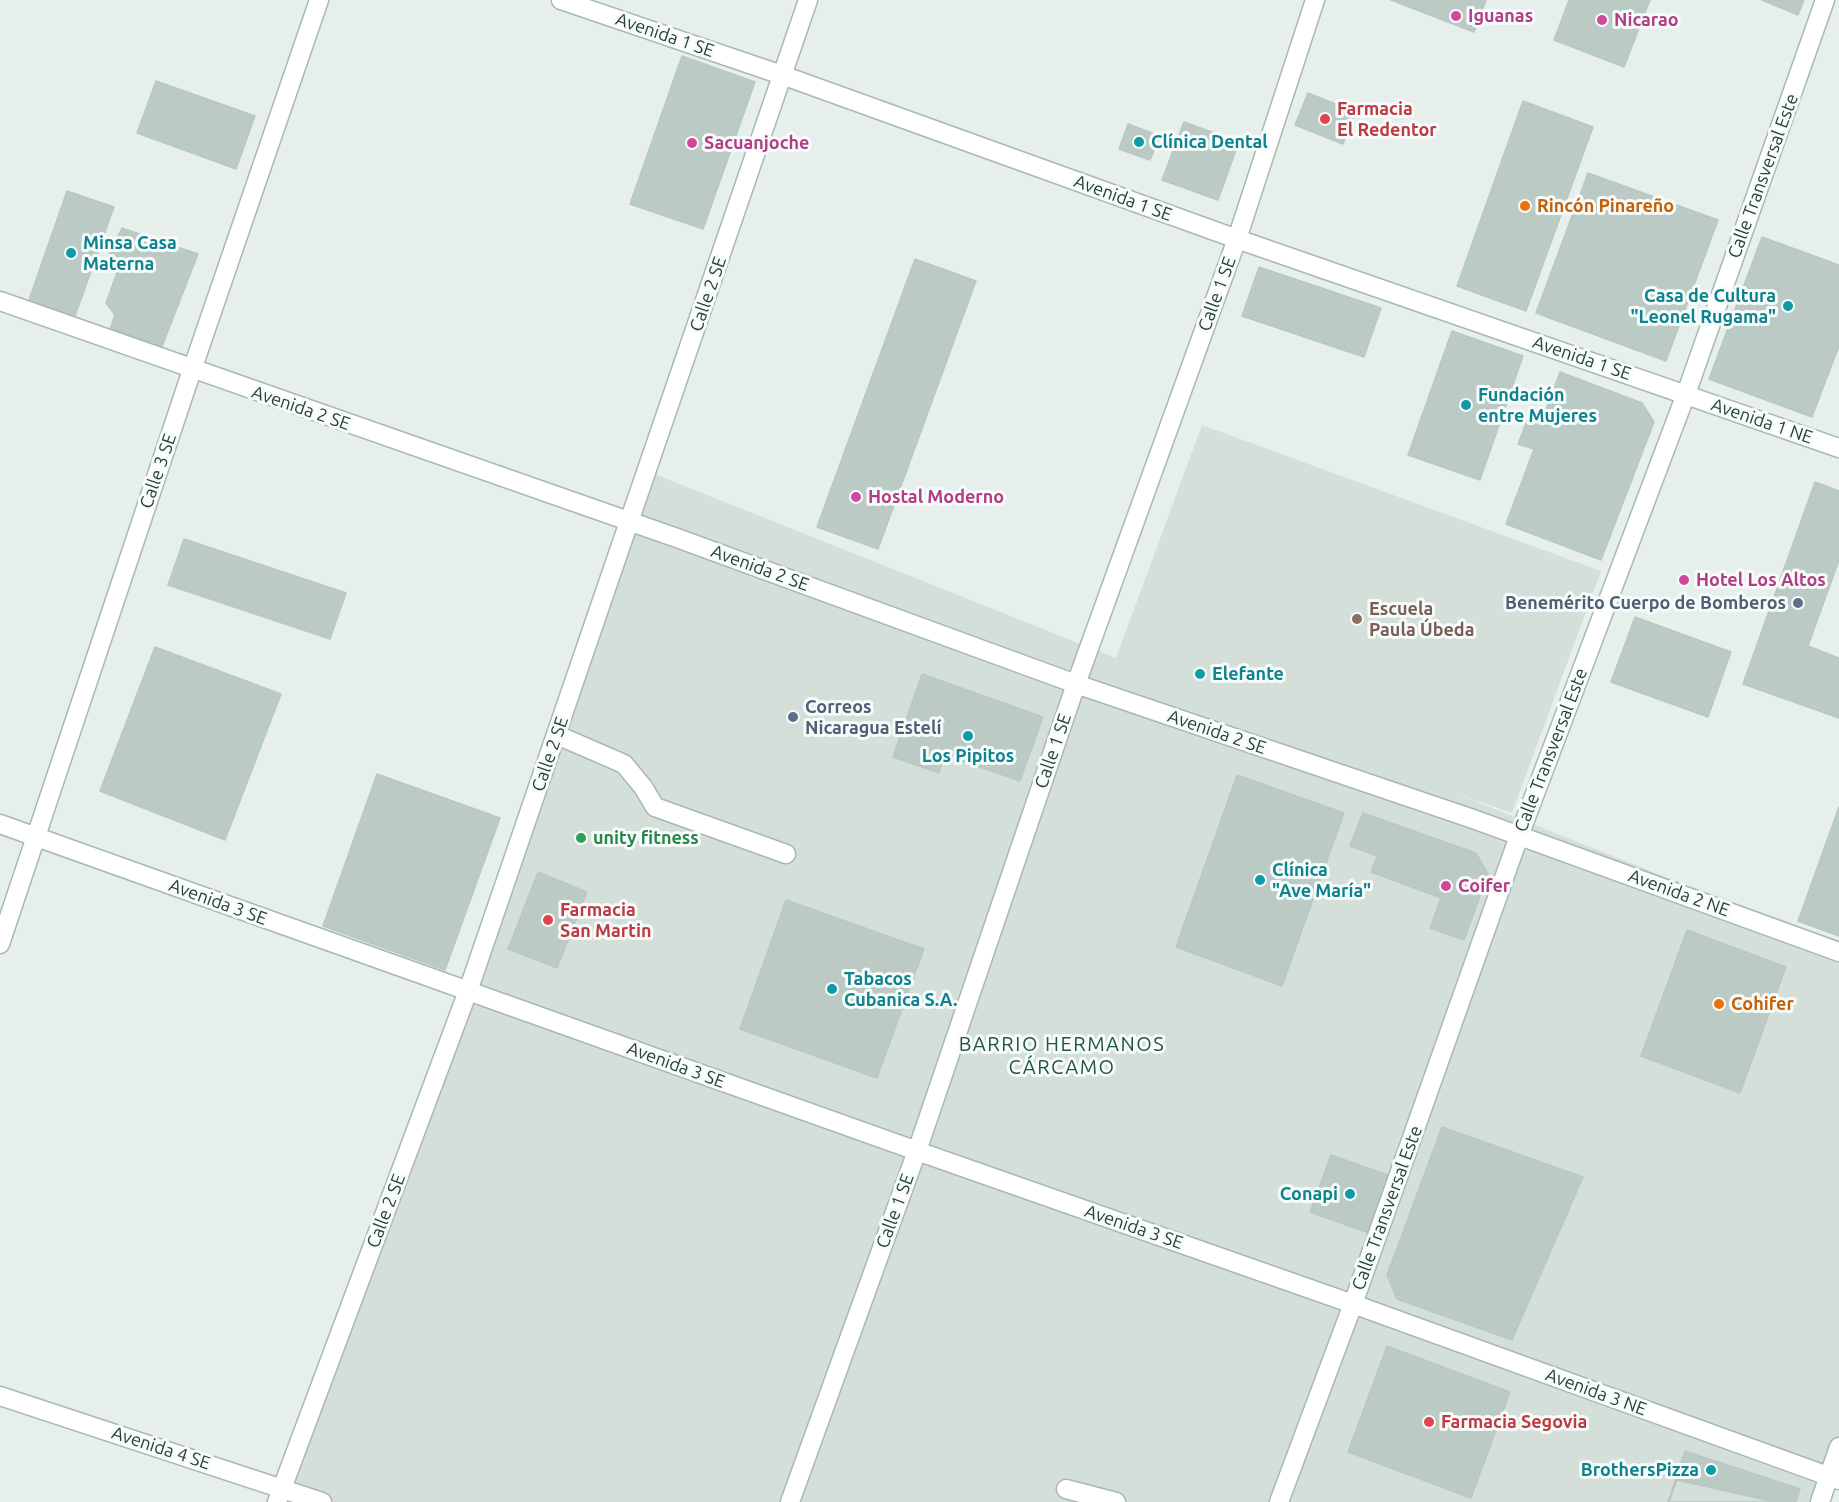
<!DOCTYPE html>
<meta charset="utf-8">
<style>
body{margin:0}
canvas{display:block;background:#e6efeb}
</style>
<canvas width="1839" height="1502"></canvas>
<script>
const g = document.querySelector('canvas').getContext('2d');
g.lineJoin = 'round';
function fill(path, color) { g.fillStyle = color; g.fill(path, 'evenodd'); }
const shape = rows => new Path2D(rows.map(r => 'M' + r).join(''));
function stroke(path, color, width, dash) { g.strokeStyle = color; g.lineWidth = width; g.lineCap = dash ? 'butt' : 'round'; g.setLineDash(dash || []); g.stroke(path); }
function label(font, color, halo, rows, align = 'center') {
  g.font = font + ' Ubuntu,sans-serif'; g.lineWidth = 6; g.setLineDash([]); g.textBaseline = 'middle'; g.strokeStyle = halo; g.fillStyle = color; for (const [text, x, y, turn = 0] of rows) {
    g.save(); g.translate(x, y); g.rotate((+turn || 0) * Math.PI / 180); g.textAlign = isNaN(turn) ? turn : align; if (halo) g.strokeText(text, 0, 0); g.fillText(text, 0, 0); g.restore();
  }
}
fill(shape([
 [1202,425,1601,571,1512,813,1457,794,1839,946,1839,1468,1827,1502,280,1502,647,471,1116,658]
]), '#d4dfda');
const building = shape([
 [1391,0,1486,0,1474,32,1391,0],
 [1569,0,1650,0,1624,67,1554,40,1569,0],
 [1762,0,1804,0,1798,15,1762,0],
 [682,56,755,82,703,229,630,204,682,56],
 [156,81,255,116,236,169,137,133,156,81],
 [1308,93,1356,112,1343,144,1295,125,1308,93],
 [1523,101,1593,127,1526,311,1457,286,1523,101],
 [1184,122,1239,142,1218,200,1162,180,1184,122],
 [1128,124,1160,136,1150,160,1119,149,1128,124],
 [1588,173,1718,220,1666,361,1536,313,1588,173],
 [67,191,114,207,75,316,29,300,67,191],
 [122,228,198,254,161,349,110,329,115,315,106,303,119,267,106,261,122,228],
 [1762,237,1839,265,1839,346,1812,417,1709,379,1762,237],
 [915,259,976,281,878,549,817,527,915,259],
 [1259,267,1381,308,1364,357,1242,316,1259,267],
 [1452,331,1523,356,1480,480,1408,455,1452,331],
 [1560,372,1642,403,1654,422,1601,560,1506,524,1534,449,1518,444,1530,413,1543,418,1560,372],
 [1815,482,1839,491,1839,560,1808,646,1839,658,1839,718,1743,684,1815,482],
 [184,539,346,593,330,639,168,585,184,539],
 [1635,617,1731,652,1708,717,1611,682,1635,617],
 [155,647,281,694,225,840,100,791,155,647],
 [922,674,1043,717,1020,781,945,755,939,773,893,757,922,674],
 [377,774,500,818,445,970,323,926,377,774],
 [1237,775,1344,813,1282,986,1176,947,1237,775],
 [1839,807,1839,936,1798,921,1839,807],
 [1363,813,1476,853,1488,874,1464,940,1430,928,1441,898,1371,872,1377,856,1350,846,1363,813],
 [538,872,587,892,557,968,508,949,538,872],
 [786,900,924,949,877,1078,740,1029,786,900],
 [1687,930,1786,967,1740,1093,1641,1056,1687,930],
 [1442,1127,1583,1177,1512,1340,1397,1299,1387,1275,1442,1127],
 [1331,1155,1390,1176,1369,1233,1310,1212,1331,1155],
 [1387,1346,1510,1392,1471,1498,1348,1452,1387,1346],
 [1685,1451,1800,1489,1796,1502,1668,1502,1685,1451],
 [1677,1480,1775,1502,1669,1502,1677,1480]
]);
fill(building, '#bbcac4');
stroke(building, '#b8c9c2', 1.5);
const minor = shape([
 [561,0,782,75,1237,239,1839,448],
 [0,301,677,538,1076,684,1473,819,1839,952],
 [557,735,624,764,643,787,655,807,786,854],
 [0,824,917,1151,1353,1304,1839,1480],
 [0,944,192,370,319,0],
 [0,1396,322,1502],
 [1066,1489,1116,1502],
 [277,1502,468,991,808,0],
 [790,1502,917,1151,1076,684,1237,239,1315,0],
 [1279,1502,1353,1304,1519,836,1686,394,1825,0],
 [1820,1502,1839,1447]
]);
stroke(minor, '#a8b8b2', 21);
stroke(minor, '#fff', 18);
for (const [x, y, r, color] of [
 [1456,16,6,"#d1479c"],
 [1602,20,6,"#d1479c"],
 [1325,119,6,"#e0444e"],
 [1139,142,6,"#0f9aa8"],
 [692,143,6,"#d1479c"],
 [1525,206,6,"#e8710a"],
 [71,253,6,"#0f9aa8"],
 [1788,306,6,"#0f9aa8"],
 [1466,405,6,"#0f9aa8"],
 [856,497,6,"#d1479c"],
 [1684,580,6,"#d1479c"],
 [1798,603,6,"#5c6f8a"],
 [1357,619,6,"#8d6e63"],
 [1200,674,6,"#0f9aa8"],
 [793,717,6,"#5c6f8a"],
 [968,736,6,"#0f9aa8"],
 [581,838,6,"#2e9e5b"],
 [1260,880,6,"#0f9aa8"],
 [1446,886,6,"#d1479c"],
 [548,920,6,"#e0444e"],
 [832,989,6,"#0f9aa8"],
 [1719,1004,6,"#e8710a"],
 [1350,1194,6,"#0f9aa8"],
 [1429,1422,6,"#e0444e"],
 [1711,1470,6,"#0f9aa8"]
]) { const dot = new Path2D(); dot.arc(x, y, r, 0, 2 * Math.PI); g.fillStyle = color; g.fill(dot); stroke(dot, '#f7fbf9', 2); }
label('bold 18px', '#b23c85', '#f7fbf9', [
 ["Iguanas",1468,16],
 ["Nicarao",1614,20],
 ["Sacuanjoche",704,143],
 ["Hostal Moderno",868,497],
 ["Hotel Los Altos",1696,580],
 ["Coifer",1458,886]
], 'left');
label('18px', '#24423a', '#f7fbf9', [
 ["Avenida 1 SE",665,35,19],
 ["Calle Transversal Este",1763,176,-70],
 ["Avenida 1 SE",1123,198,20],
 ["Calle 2 SE",708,294,-71],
 ["Calle 1 SE",1217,294,-70],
 ["Avenida 1 SE",1582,358,19],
 ["Avenida 2 SE",301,408,19],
 ["Avenida 1 NE",1762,421,19],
 ["Calle 3 SE",158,471,-71],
 ["Avenida 2 SE",760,568,20],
 ["Avenida 2 SE",1217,732,19],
 ["Calle Transversal Este",1551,750,-69],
 ["Calle 1 SE",1053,751,-71],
 ["Calle 2 SE",550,754,-71],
 ["Avenida 2 NE",1679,893,20],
 ["Avenida 3 SE",218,902,20],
 ["Avenida 3 SE",676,1065,20],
 ["Calle Transversal Este",1387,1208,-70],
 ["Calle 2 SE",386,1211,-69],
 ["Calle 1 SE",895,1211,-70],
 ["Avenida 3 SE",1134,1227,19],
 ["Avenida 3 NE",1596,1392,20],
 ["Avenida 4 SE",161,1448,18]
]);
label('bold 18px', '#be3a42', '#f7fbf9', [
 ["Farmacia",1337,109],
 ["El Redentor",1337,130],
 ["Farmacia",560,910],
 ["San Martin",560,931],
 ["Farmacia Segovia",1441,1422]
], 'left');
label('bold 18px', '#0d838f', '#f7fbf9', [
 ["Clínica Dental",1151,142],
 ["Minsa Casa",83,243],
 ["Materna",83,264],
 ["Casa de Cultura",1776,296,"right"],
 ["\"Leonel Rugama\"",1776,317,"right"],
 ["Fundación",1478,395],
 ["entre Mujeres",1478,416],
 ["Elefante",1212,674],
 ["Los Pipitos",968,756,"center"],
 ["Clínica",1272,870],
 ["\"Ave María\"",1272,891],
 ["Tabacos",844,979],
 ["Cubanica S.A.",844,1000],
 ["Conapi",1338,1194,"right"],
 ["BrothersPizza",1699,1470,"right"]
], 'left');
label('bold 18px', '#c56008', '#f7fbf9', [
 ["Rincón Pinareño",1537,206],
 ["Cohifer",1731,1004]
], 'left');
label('bold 18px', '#4e5e75', '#f7fbf9', [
 ["Benemérito Cuerpo de Bomberos",1786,603],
 ["Correos",805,707,"left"],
 ["Nicaragua Estelí",805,728,"left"]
], 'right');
label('bold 18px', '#785e54', '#f7fbf9', [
 ["Escuela",1369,609],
 ["Paula Úbeda",1369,630]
], 'left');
label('bold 18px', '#27864d', '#f7fbf9', [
 ["unity fitness",593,838]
], 'left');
g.letterSpacing = '1.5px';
label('20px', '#1f5548', '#f7fbf9', [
 ["BARRIO HERMANOS",1062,1044],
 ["CÁRCAMO",1062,1067]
]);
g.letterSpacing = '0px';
</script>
